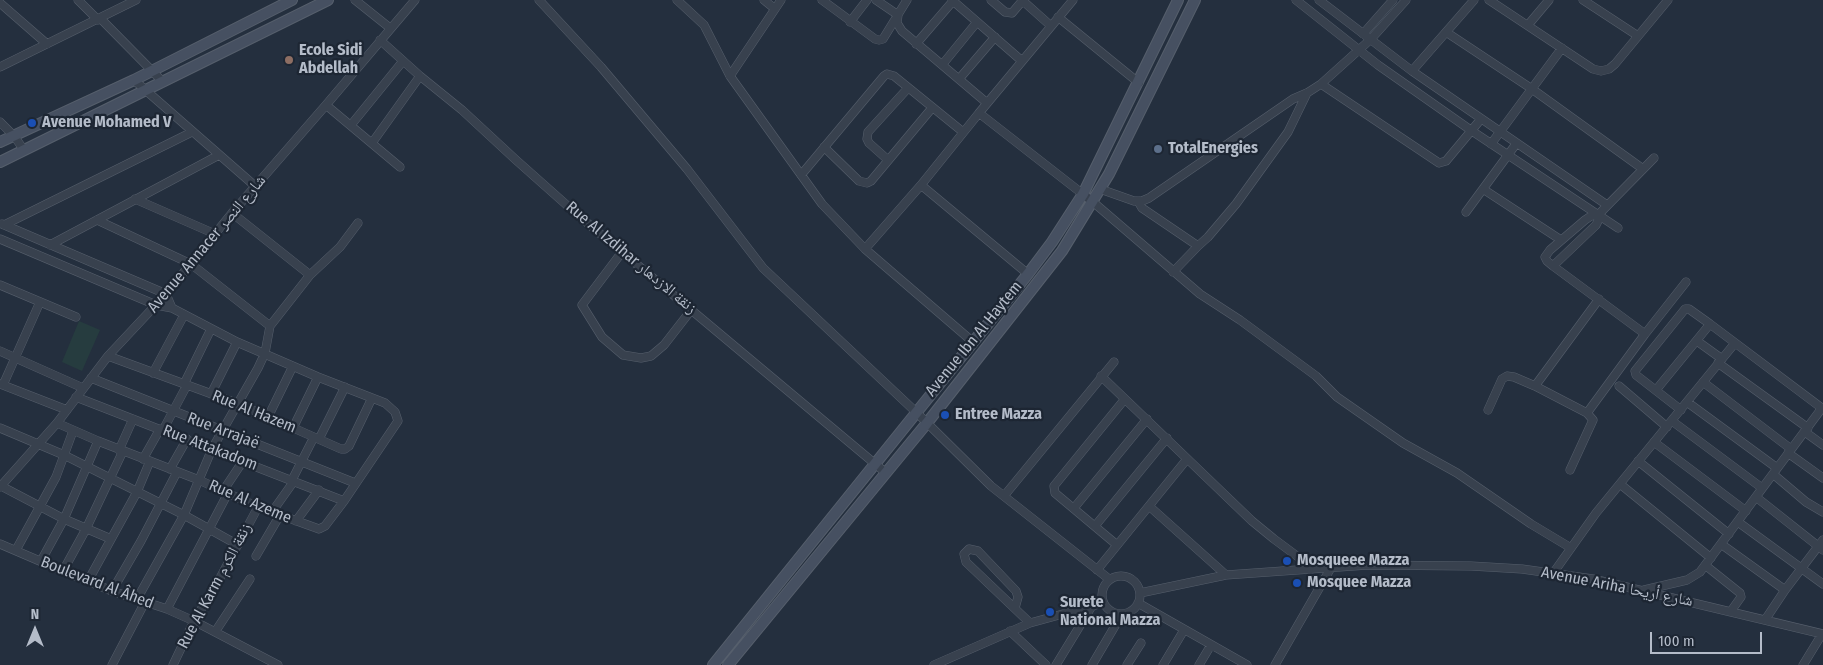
<!DOCTYPE html>
<meta charset="utf-8">
<style>
body{margin:0}
#map{position:relative;width:1823px;height:665px;overflow:hidden;background:#242f3e;font-family:"Fira Sans Condensed",sans-serif}
canvas{display:block}
.north{position:absolute;left:10px;top:605px;width:50px;height:50px;-webkit-text-stroke:4px #1d2633;paint-order:stroke;rotate:0deg;font-size:14px;font-weight:700;line-height:20px;text-align:center;color:#b4bcc9}
.north::after{content:'';display:block;margin:auto;width:18px;height:22px;background:#b4bcc9;clip-path:polygon(50% 0,100% 100%,50% 72%,0 100%)}
.scale{position:absolute;left:1650px;top:632px;width:112px;height:22px;box-sizing:border-box;border:2px solid #b4bcc9;border-top:0;padding-left:6px;font-size:15px;line-height:18px;white-space:nowrap;color:#b4bcc9;-webkit-text-stroke:4px #1d2633;paint-order:stroke}
</style>
<div id="map">
<canvas width="1823" height="665"></canvas>
<div class="north">N</div>
<div class="scale">100 m</div>
</div>
<script>
const g = document.querySelector('canvas').getContext('2d');
g.lineJoin = 'round';
function fill(path, color) { g.fillStyle = color; g.fill(path, 'evenodd'); }
const shape = rows => new Path2D(rows.map(r => 'M' + r).join(''));
function stroke(path, color, width, dash) { g.strokeStyle = color; g.lineWidth = width; g.lineCap = dash ? 'butt' : 'round'; g.setLineDash(dash || []); g.stroke(path); }
function label(font, color, halo, rows, align = 'center') {
  g.font = font + ' "Fira Sans Condensed","Noto Naskh Arabic",sans-serif'; g.lineWidth = 4.5; g.setLineDash([]); g.textBaseline = 'middle'; g.strokeStyle = halo; g.fillStyle = color; for (const [text, x, y, turn = 0] of rows) {
    g.save(); g.translate(x, y); g.rotate((+turn || 0) * Math.PI / 180); g.textAlign = isNaN(turn) ? turn : align; if (halo) g.strokeText(text, 0, 0); g.fillText(text, 0, 0); g.restore();
  }
}
fill(shape([
 [79,321,100,330,82,371,62,362]
]), '#263c3f');
const street = shape([
 [78,0,98,20],
 [355,0,390,28],
 [539,0,601,67,687,169,763,268,917,413,991,486,1109,579],
 [677,0,704,25,730,76,822,204,865,249,973,342],
 [764,0,775,9],
 [822,0,875,39,879,40,883,39,907,0],
 [876,0,898,15],
 [952,0,1022,61],
 [991,0,1005,12,1012,13,1023,0],
 [1073,0,979,113,1093,202,1200,294,1240,320,1316,376,1337,397,1403,443,1457,473,1531,524,1571,548],
 [1296,0,1378,65,1472,131,1618,228],
 [1319,0,1412,71,1607,205],
 [1489,0,1593,69,1601,71,1609,69,1615,64,1668,0],
 [1583,0,1638,36],
 [1023,1,1051,26],
 [0,3,47,44],
 [898,15,897,23,902,31,987,103],
 [1058,17,1139,83],
 [100,18,163,82],
 [850,22,867,0],
 [1528,25,1549,0],
 [1446,32,1532,89,1643,169],
 [1363,34,1393,0],
 [380,40,420,76,462,110,516,160,579,216,886,473],
 [916,44,953,1],
 [942,65,977,22],
 [0,67,136,0],
 [1412,71,1474,0],
 [730,76,781,0],
 [959,79,995,37],
 [134,80,255,186],
 [1321,84,1439,163,1446,161,1481,119],
 [326,105,400,167],
 [0,122,14,136,24,150],
 [351,125,403,61],
 [372,143,420,76],
 [1491,144,1562,48],
 [824,147,859,181,867,183,871,181,932,108],
 [888,160,869,143,867,139,868,132,908,88],
 [801,175,884,76,887,74,894,76,963,132],
 [921,185,1028,274],
 [1100,189,1134,201,1142,201,1149,198,1293,99,1307,93,1321,84,1371,39,1406,0],
 [1483,189,1561,240],
 [135,199,215,234],
 [1138,201,1142,208,1198,246,1208,237,1236,204,1288,132,1307,93],
 [1466,212,1516,144],
 [232,213,310,275],
 [97,220,191,264,270,326],
 [2,224,166,294,172,308],
 [4,225,192,132],
 [0,239,156,305,172,308,237,342,318,377,385,403,395,412,398,421,344,501,325,526,319,529,258,507,199,480,98,441,57,423],
 [50,245,219,155],
 [865,249,921,185,979,113],
 [622,252,582,305,602,337,623,355,641,358,651,356,664,345,692,309],
 [1553,266,1596,225,1598,221,1599,214],
 [1173,272,1198,246],
 [0,285,76,317],
 [1645,334,1553,266,1547,261,1545,257,1550,250,1585,220,1591,216,1599,214,1654,158],
 [1697,341,1722,359],
 [0,351,83,388],
 [108,356,239,404,341,449,345,449,349,446,372,398],
 [1718,363,1808,428],
 [153,373,184,315],
 [1101,376,1252,521,1274,539,1313,568],
 [91,378,355,483],
 [1703,382,1791,449],
 [0,384,67,410],
 [184,384,211,329],
 [3,385,40,302],
 [1535,386,1599,299],
 [1619,386,1667,427],
 [1656,390,1710,324],
 [211,394,237,342],
 [76,397,344,501],
 [1687,402,1777,468],
 [1488,410,1502,379,1507,376,1514,377,1535,386,1587,413,1593,420,1570,470],
 [1681,410,1636,375,1635,371,1685,309,1689,309,1710,324,1823,409],
 [1587,413,1645,334,1686,282],
 [268,417,293,366],
 [1672,421,1762,488],
 [0,428,64,455,184,515,238,545],
 [293,428,318,377],
 [163,430,187,385],
 [1805,432,1823,445],
 [319,439,345,387],
 [1654,442,1746,511],
 [119,450,133,419],
 [1788,453,1823,478],
 [143,459,160,429],
 [1638,461,1729,534],
 [170,469,187,439],
 [1773,474,1806,502,1823,512],
 [292,480,314,437],
 [1620,484,1711,558],
 [1,486,64,519,111,539],
 [0,487,57,423,108,356,166,294,232,213,326,105,415,0],
 [223,491,243,461],
 [1004,496,1114,362],
 [1756,497,1823,550],
 [1149,506,1226,575],
 [1074,508,1147,419],
 [272,512,294,481],
 [296,521,319,490],
 [1738,522,1823,584],
 [1095,526,1167,438],
 [0,544,63,571,112,591,167,609,194,621,278,665],
 [1721,544,1785,590],
 [1117,545,1055,493,1054,486,1124,400],
 [16,550,56,477,73,431],
 [256,556,280,515],
 [41,561,64,519,98,441],
 [1705,565,1740,593,1741,597,1731,611],
 [1097,570,1187,459],
 [63,571,86,529,123,451],
 [1554,572,1596,513,1735,343],
 '1102 595a19 19 0 1 1 38 0a19 19 0 1 1-38 0Z',
 [88,581,137,492,150,461],
 [1644,590,1687,580,1700,572,1822,408],
 [112,591,141,541,177,472],
 [1140,593,1226,575,1368,565,1471,566,1522,569,1593,579,1823,634],
 [137,599,184,515,212,449,258,368,265,353,270,326,310,275,340,247,358,223],
 [1138,603,1247,665],
 [1015,608,1018,597,1016,591,978,551,969,549,964,554,966,562,1030,623],
 [167,609,228,493],
 [1765,620,1785,590,1823,540],
 [1010,631,1046,665],
 [215,632,250,579],
 [112,665,145,602],
 [173,665,194,621,220,578,258,507],
 [934,665,1030,623,1103,603],
 [1056,665,1092,606],
 [1092,665,1122,614],
 [1127,665,1141,643],
 [1163,665,1184,630],
 [1199,665,1211,645],
 [1275,665,1332,566],
 [1803,665,1822,634]
]);
const secondary = shape([
 [0,142,134,80,292,0],
 [0,162,328,0],
 [713,665,1028,274,1052,242,1083,194,1178,0],
 [728,665,927,423,1062,251,1109,174,1195,0]
]);
stroke(street, '#565f6c', 9);
stroke(secondary, '#565f6c', 12);
stroke(street, '#38414e', 8);
stroke(secondary, '#465061', 10);
for (const [x, y, r, color] of [
 [289,60,5,"#8d6e63"],
 [32,123,5,"#1a4fb4"],
 [1158,149,5,"#5c6f8a"],
 [945,415,5,"#1a4fb4"],
 [1287,561,5,"#1a4fb4"],
 [1297,583,5,"#1a4fb4"],
 [1050,612,5,"#1a4fb4"]
]) { const dot = new Path2D(); dot.arc(x, y, r, 0, 2 * Math.PI); g.fillStyle = color; g.fill(dot); stroke(dot, '#1d2633', 2); }
label('bold 16px', '#b4bcc9', '#1d2633', [
 ["Ecole Sidi",299,51],
 ["Abdellah",299,69],
 ["Avenue Mohamed V",42,123],
 ["TotalEnergies",1168,149],
 ["Entree Mazza",955,415],
 ["Mosqueee Mazza",1297,561],
 ["Mosquee Mazza",1307,583],
 ["Surete",1060,603],
 ["National Mazza",1060,621]
], 'left');
label('16px', '#b4bcc9', '#1d2633', [
 ["Avenue Annacer شارع النصر",207,244,-50],
 ["Rue Al Izdihar زنقة الازدهار",631,258,40],
 ["Avenue Ibn Al Haytem",974,339,-51],
 ["Rue Al Hazem",254,412,22],
 ["Rue Arrajaë",223,431,21],
 ["Rue Attakadom",210,448,21],
 ["Rue Al Azeme",250,502,23],
 ["Boulevard Al Âhed",97,583,21],
 ["Rue Al Karm زنقة الكرم",215,586,-62],
 ["Avenue Ariha شارع أريحا",1617,587,11]
]);
</script>
